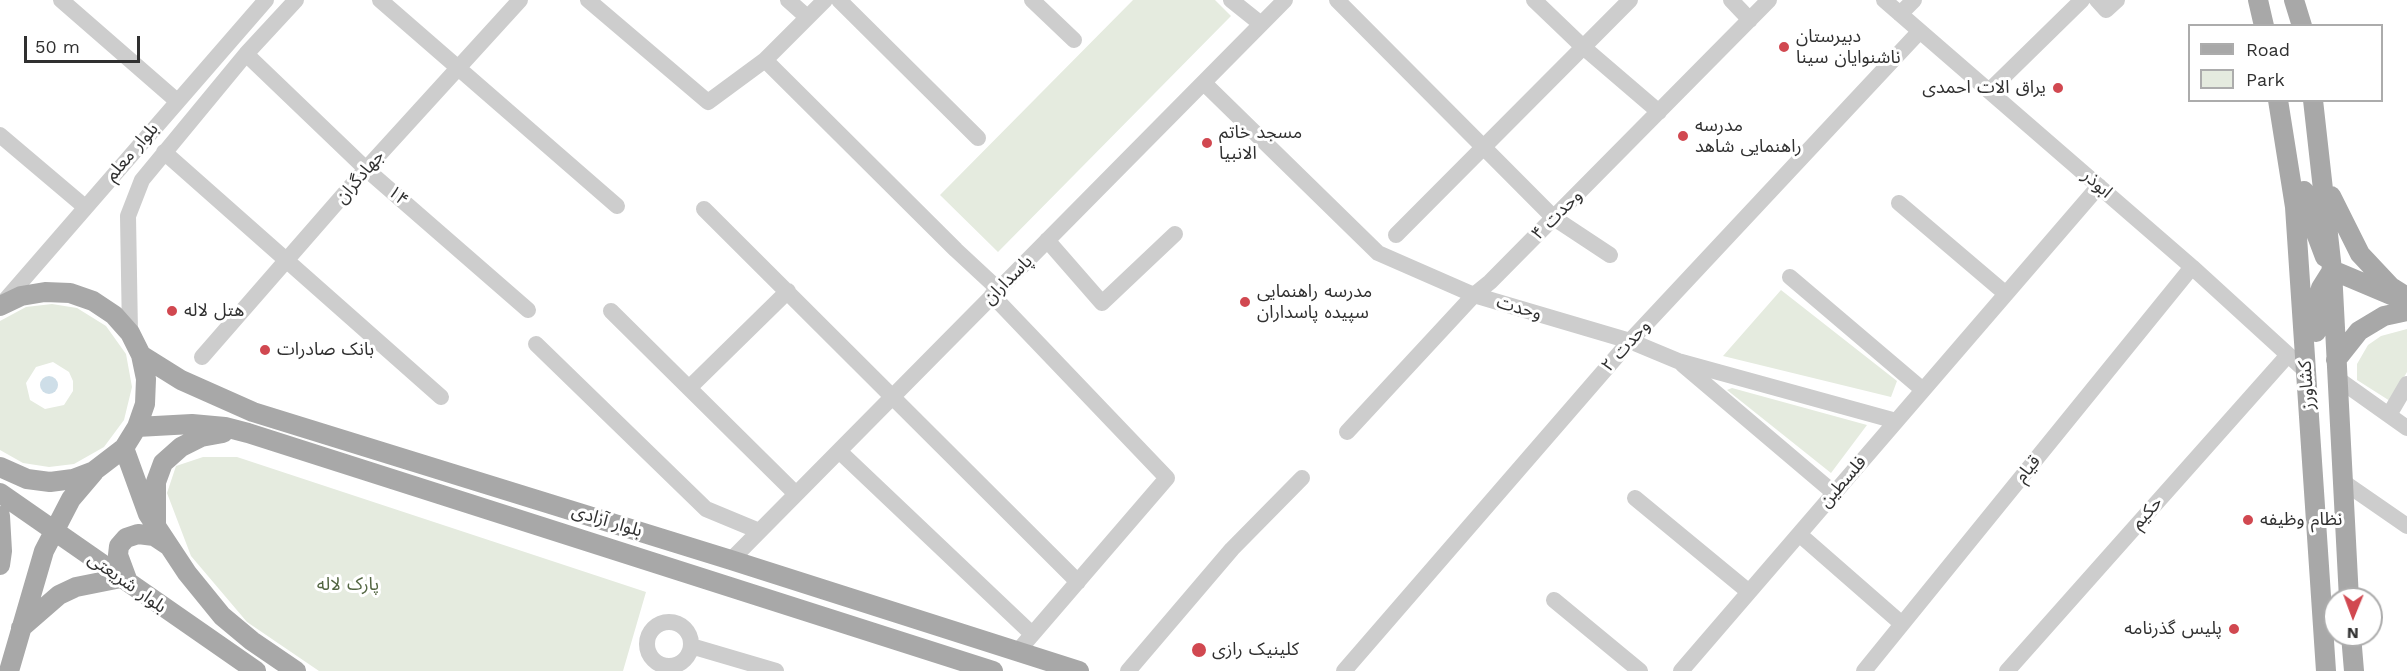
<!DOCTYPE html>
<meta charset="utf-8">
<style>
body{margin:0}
#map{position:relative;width:2407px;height:671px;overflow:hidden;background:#fff;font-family:"Work Sans",sans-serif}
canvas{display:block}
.legend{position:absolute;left:2188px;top:24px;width:195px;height:78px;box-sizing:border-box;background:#fff;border:2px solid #acacac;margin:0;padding:8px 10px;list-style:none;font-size:18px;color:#303030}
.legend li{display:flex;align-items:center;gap:12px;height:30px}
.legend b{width:30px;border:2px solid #acacac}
.north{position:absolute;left:2323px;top:587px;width:60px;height:60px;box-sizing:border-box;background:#fff;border:2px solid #acacac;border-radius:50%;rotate:181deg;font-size:16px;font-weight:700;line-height:24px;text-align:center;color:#303030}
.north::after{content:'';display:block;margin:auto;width:21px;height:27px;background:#d14850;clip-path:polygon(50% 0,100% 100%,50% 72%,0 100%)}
.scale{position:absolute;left:24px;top:36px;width:116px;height:27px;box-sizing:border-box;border:3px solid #303030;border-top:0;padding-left:8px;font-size:18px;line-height:21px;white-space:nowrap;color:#303030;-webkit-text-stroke:4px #fff;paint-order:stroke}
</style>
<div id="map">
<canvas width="2407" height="671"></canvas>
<ul class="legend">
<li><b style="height:8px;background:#a8a8a8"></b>Road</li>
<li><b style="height:16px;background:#e5ebdf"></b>Park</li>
</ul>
<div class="north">N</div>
<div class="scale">50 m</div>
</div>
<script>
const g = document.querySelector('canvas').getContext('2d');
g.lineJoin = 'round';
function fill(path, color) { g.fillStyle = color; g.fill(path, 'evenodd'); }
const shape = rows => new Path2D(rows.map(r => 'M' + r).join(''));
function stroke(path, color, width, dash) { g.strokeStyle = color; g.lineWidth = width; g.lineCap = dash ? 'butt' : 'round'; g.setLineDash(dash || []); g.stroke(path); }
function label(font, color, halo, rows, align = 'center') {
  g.font = font + ' "Work Sans","Noto Sans Arabic",sans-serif'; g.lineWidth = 6; g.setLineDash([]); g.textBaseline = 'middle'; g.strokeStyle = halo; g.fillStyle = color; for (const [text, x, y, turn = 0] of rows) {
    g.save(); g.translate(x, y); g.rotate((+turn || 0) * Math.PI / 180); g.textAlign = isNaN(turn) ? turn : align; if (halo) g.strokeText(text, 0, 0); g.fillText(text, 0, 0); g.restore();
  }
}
fill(shape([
 [1133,0,1215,0,1231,16,998,252,940,195],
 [1781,290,1897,381,1891,397,1723,356],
 [52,304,77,308,106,326,126,354,132,387,124,420,104,447,74,464,49,467,23,463,0,450,0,321,26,307],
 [53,362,69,372,73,381,73,391,64,405,45,409,30,400,26,383,36,367],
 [2407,329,2407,372,2390,401,2357,380,2357,364,2368,345,2381,336],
 [1732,388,1867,425,1831,473,1727,390],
 [203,457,237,457,646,592,623,671,319,671,247,622,191,556,167,493,176,466]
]), '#e5ebdf');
fill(shape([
 '40 385a9 9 0 1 1 18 0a9 9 0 1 1-18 0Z'
]), '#cedee8');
stroke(shape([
 [61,0,177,101],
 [380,0,617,206],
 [588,0,708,102,765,60,825,0],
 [788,0,807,17],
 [839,0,978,138],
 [1032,0,1074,40],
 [1231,0,1261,24],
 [1337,0,1554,218,1610,255],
 [1534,0,1582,46,1659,112],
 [1731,0,1750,20],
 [1884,0,2192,267,2307,372],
 [2097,0,2106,10,2117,0],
 [1900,14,1914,0],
 [246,54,366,169,528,310],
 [765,60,956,250,998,289],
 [1205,84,1378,253,1474,295,1630,341,1678,361,1896,421],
 [1989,91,2082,0],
 [0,135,85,207],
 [164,152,441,397],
 [1899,203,2006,294],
 [704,209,1078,582],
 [1396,235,1630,0],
 [1047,240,1102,303,1175,234],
 [1790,277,1923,390],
 [992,295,1167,478,1018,651],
 [1,305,266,0],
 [611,311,795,493],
 [130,333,128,216,142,180,246,54,296,0],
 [536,344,706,509,759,531],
 [202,357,366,169,520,0],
 [1683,365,1834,493],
 [2338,379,2407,428],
 [689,388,788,291],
 [2389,415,2407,384],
 [1347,432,1474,295,1490,282,1769,0],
 [839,451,1032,634],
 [2342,481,2407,526],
 [1635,498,1749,592],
 [1799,534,1902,624],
 [731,560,1285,0],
 [1554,600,1640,671],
 '647 644a22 22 0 1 1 44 0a22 22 0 1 1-44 0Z',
 [691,646,776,671],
 [1128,671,1232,549,1302,478],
 [1344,671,1630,341,1920,31],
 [1681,671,2099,186],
 [1864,671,2192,267],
 [2007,671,2288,355]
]), '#cdcdcd', 16);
stroke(shape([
 [2258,0,2264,26],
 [2294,0,2302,26],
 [2278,100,2295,207,2326,671],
 [2313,100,2332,270,2349,599],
 [2304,191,2311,220,2325,257],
 [2331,196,2360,254,2391,287,2407,297],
 [2332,270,2396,297],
 [0,306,21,296,45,292,70,293,93,301,114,315,130,333,141,355,146,379,145,404,137,427,124,448,94,471,73,479,50,482,27,479,0,467],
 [2316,332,2315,308,2321,288,2331,272],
 [141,355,181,380,253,412,731,560,1079,671],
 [2336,360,2359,331,2384,316,2407,311],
 [137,427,192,424,225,427,248,433,993,671],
 [124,448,148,514,187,573,222,616,252,641,296,671],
 [0,493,256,671],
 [0,516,2,551,0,565],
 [156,523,156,482,163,463,181,447,201,437,223,433],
 [128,582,118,555,119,546,126,538,138,534,154,536,169,546],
 [21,628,59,595,76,587,121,578],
 [2351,635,2354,671],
 [9,671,44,551,71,499,94,472]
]), '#a8a8a8', 20);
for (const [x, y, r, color] of [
 [1784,47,6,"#d14850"],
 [2058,88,6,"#d14850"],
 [1683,136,6,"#d14850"],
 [1207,143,6,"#d14850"],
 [1245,302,6,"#d14850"],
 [172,311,6,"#d14850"],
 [265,350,6,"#d14850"],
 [2248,520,6,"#d14850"],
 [2234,629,6,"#d14850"],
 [1199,650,8,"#d14850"]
]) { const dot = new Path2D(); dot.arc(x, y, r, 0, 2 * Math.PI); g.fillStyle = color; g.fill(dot); stroke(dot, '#fff', 2); }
label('18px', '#303030', '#fff', [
 ["دبیرستان",1796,37],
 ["ناشنوایان سینا",1796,58],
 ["یراق الات احمدی",2046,88,"right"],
 ["مدرسه",1695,126],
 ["راهنمایی شاهد",1695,147],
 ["مسجد خاتم",1219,133],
 ["الانبیا",1219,154],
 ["مدرسه راهنمایی",1257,292],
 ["سپیده پاسداران",1257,313],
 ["هتل لاله",184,311],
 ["بانک صادرات",277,350],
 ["نظام وظیفه",2260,520],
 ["پلیس گذرنامه",2222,629,"right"],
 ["کلینیک رازی",1212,650]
], 'left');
label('18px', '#303030', '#fff', [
 ["بلوار معلم",132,152,-49],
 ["جهادگران",360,177,-49],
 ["ابوذر",2097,184,41],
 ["۱۴",398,196,41],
 ["وحدت ۴",1557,215,-45],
 ["پاسداران",1008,280,-45],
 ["وحدت",1519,308,16],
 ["وحدت ۲",1626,346,-48],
 ["کشاورز",2307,385,-94],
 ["قیام",2028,469,-51],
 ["فلسطین",1843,482,-49],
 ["حکیم",2147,513,-48],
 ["بلوار آزادی",607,521,17],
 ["بلوار شریعتی",127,583,35]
]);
label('18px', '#536642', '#fff', [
 ["پارک لاله",348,585]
]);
</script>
